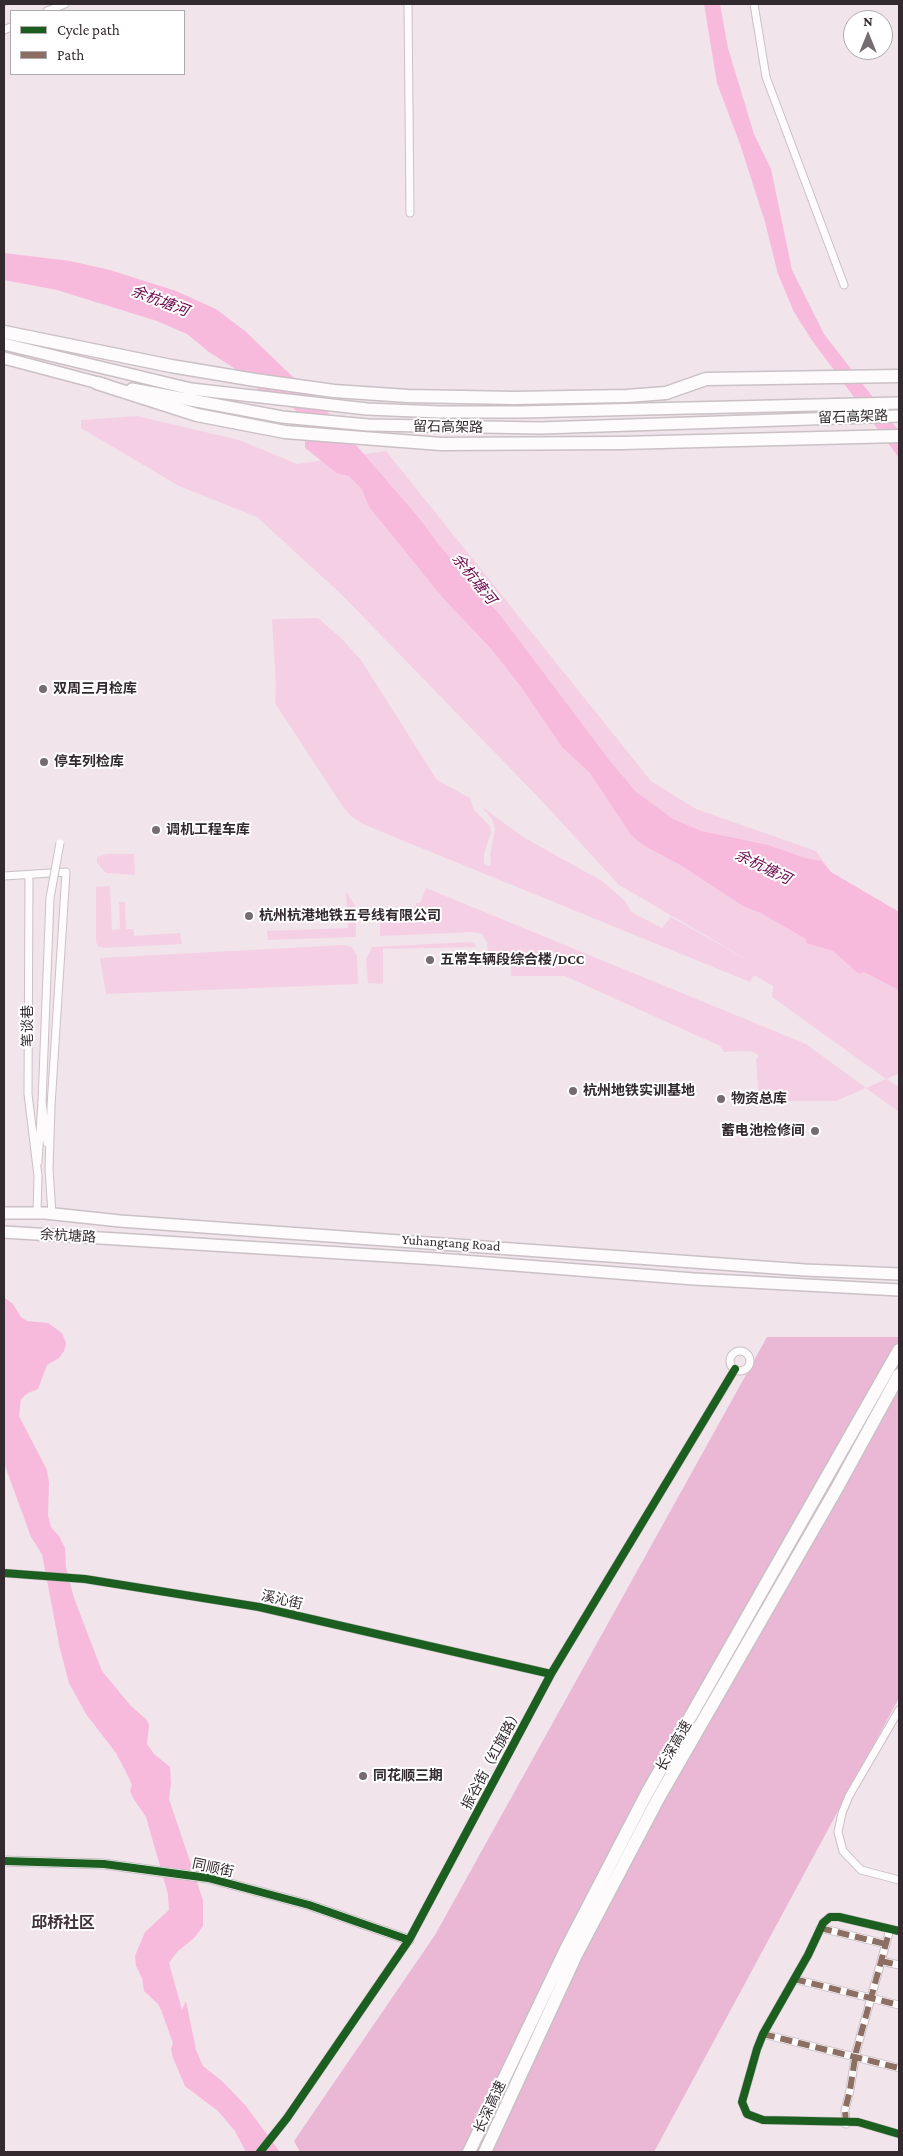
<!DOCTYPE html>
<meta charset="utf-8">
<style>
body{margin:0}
#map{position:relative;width:903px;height:2156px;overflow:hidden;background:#f1e4eb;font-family:"Crimson Pro",serif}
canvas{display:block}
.frame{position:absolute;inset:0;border:5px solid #332a2f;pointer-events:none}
.legend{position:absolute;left:10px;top:10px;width:175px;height:65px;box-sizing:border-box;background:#fff;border:1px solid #adaaac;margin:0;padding:6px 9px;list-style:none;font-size:15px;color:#332a2f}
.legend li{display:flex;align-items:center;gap:10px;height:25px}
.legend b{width:25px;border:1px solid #adaaac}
.north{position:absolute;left:843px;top:10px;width:50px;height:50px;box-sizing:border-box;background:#fff;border:1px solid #adaaac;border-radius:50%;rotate:0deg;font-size:14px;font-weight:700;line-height:20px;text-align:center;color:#332a2f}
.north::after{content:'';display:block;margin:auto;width:18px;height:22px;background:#766b71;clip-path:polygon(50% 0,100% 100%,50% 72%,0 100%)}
</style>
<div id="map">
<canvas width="903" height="2156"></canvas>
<div class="frame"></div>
<ul class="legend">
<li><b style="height:6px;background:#1b5e20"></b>Cycle path</li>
<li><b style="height:6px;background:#8d6e63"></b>Path</li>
</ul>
<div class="north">N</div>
</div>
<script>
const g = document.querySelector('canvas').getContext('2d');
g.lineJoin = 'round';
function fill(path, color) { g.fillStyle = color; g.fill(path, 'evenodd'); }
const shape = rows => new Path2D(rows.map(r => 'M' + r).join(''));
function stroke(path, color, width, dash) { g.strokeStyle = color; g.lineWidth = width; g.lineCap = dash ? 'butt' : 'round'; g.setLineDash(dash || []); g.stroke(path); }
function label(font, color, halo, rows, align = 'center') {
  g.font = font + ' "Crimson Pro","Noto Sans SC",serif'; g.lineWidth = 4; g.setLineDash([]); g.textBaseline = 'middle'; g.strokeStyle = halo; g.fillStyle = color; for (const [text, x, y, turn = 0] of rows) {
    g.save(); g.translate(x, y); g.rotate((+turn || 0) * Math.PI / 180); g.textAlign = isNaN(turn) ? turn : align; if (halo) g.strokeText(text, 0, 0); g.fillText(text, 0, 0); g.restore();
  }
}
fill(shape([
 [137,416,239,440,297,464,386,451,651,781,696,809,816,851,831,872,899,912,899,1073,887,1079,899,1087,899,1112,866,1088,836,1101,759,1101,756,1060,759,1055,750,1051,724,1052,720,1046,565,976,511,976,510,952,488,953,487,943,482,934,474,932,380,936,380,913,410,913,417,903,420,903,426,888,806,1044,866,1088,886,1079,772,997,773,986,754,975,750,982,404,841,363,824,352,817,343,807,275,703,276,687,272,619,318,618,341,638,361,660,437,780,470,798,474,810,490,826,491,833,484,854,484,864,491,866,490,854,495,829,492,819,481,806,523,837,602,881,625,901,631,912,662,928,671,917,758,966,619,885,539,798,342,595,257,517,179,486,81,428,81,420],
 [107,854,134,854,135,875,106,873,97,863,97,857],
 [110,886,112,930,120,929,119,902,125,902,126,929,134,929,134,936,180,933,182,944,104,948,98,946,96,942,96,887],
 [346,891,355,906,356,935,355,937,268,940,267,931,348,928],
 [470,942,475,944,476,947,383,949,383,984,368,983,366,959,372,947],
 [344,945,352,947,357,956,358,984,106,994,100,958]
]), '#f5d0e4');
fill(shape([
 [767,1337,899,1337,899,1698,654,2152,300,2152,294,2141,435,1935]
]), '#eab8d4');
fill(shape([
 [704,4,720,4,728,48,754,134,771,169,792,270,824,334,899,431,899,458,811,339,794,312,778,274,765,222,740,144,717,83],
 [4,253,70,261,110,270,176,291,216,309,245,331,318,401,419,518,440,546,500,615,610,761,636,792,673,819,701,831,768,845,805,858,821,861,831,872,899,912,899,990,864,972,859,974,833,951,806,943,806,939,761,913,743,906,682,866,643,845,631,835,590,773,562,747,521,687,493,651,444,599,369,507,362,489,349,476,337,473,305,448,305,432,296,411,282,396,262,393,240,372,209,352,187,334,157,321,57,290,4,280],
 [4,1297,13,1304,21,1317,27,1321,48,1323,62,1333,66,1343,64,1351,59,1358,47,1365,38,1389,28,1393,21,1399,19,1416,47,1470,49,1483,48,1515,51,1527,59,1536,65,1548,66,1568,74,1598,102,1671,131,1706,147,1720,149,1725,147,1744,154,1754,170,1767,171,1784,169,1799,203,1900,203,1926,194,1938,177,1952,169,1963,182,2010,186,2001,196,2050,203,2066,222,2081,246,2106,280,2152,246,2152,235,2131,218,2111,185,2086,173,2058,171,2049,173,2043,161,2010,158,2004,144,1991,142,1978,136,1966,135,1956,145,1932,169,1910,168,1894,146,1817,133,1798,130,1791,132,1785,127,1774,116,1753,86,1714,69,1683,60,1649,42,1554,31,1537,4,1463]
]), '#f8badc');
stroke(shape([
 [4,5,7,4]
]), '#f8badc', 2.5);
const minor = shape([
 [408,4,410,213],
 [754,4,766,77,844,285],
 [47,11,65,4],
 [4,30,11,27],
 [29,875,28,1094,38,1176,37,1213],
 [4,876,66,872,51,1106,49,1169,52,1214],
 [38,1162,42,1102,47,1143],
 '730 1361a10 10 0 1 1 20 0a10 10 0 1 1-20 0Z',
 [4,1573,85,1579,259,1607,551,1674],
 [899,1710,849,1796,842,1813,838,1832,843,1851,861,1870,899,1880],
 [820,1928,886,1944],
 [899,1931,839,1917,830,1917,823,1923,808,1955,763,2034,757,2049,742,2102,747,2114,763,2120,858,2122,899,2134],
 [881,1961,899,1965],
 [794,1979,899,2005],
 [763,2034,899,2068],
 [846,2124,845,2110,850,2090,856,2052,890,1929],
 [260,2152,287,2118,409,1940,551,1674,735,1369]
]);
const tertiary = shape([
 [4,1861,104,1864,208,1878,309,1905,409,1940]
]);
const primary = shape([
 [4,1213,45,1213,120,1221,805,1270,899,1274],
 [4,1232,437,1259,694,1279,899,1290]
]);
const trunk = shape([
 [4,344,191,389,367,409,440,412,520,412,899,403],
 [4,358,106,385],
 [132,389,282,417,368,425,541,428,899,416]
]);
const motorway = shape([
 [4,332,171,366,255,380,334,391,408,396,514,398,627,396,666,393,706,379,899,376],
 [97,383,197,415,285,432,441,444,621,443,899,436],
 [469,2152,566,1949,647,1793,899,1350],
 [485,2152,576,1955,658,1799,837,1488,899,1375]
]);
stroke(minor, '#cac0c5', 9);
stroke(tertiary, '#cac0c5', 11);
stroke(primary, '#cac0c5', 14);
stroke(trunk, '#cac0c5', 14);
stroke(motorway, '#cac0c5', 15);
stroke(minor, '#fdfbfc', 7);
stroke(tertiary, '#fdfbfc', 9);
stroke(primary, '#fdfbfc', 11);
stroke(trunk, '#fdfbfc', 11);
stroke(motorway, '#fdfbfc', 12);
const minorBridge = shape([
 [42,1102,50,898,60,843]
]);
stroke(minorBridge, '#cac0c5', 9, []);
stroke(minorBridge, '#fdfbfc', 7);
stroke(shape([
 [820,1928,886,1944],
 [881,1961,899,1965],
 [794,1979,899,2005],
 [763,2034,899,2068],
 [846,2124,845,2110,850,2090,856,2052,890,1929]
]), '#8d6e63', 6, [12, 6]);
stroke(shape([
 [4,1573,85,1579,259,1607,551,1674],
 [4,1861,104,1864,208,1878,309,1905,409,1940],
 [899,1931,839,1917,830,1917,823,1923,808,1955,763,2034,757,2049,742,2102,747,2114,763,2120,858,2122,899,2134],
 [260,2152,287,2118,409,1940,551,1674,735,1369]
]), '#1b5e20', 8);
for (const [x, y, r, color] of [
 [43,689,5,"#766b71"],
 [44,762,5,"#766b71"],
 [156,830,5,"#766b71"],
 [249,916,5,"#766b71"],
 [430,960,5,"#766b71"],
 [573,1091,5,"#766b71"],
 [721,1099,5,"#766b71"],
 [815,1131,5,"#766b71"],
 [363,1776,5,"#766b71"]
]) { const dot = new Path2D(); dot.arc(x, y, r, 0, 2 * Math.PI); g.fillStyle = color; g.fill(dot); stroke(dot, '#fff', 2); }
label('14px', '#332a2f', '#fff', [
 ["留石高架路",853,417,-2],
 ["留石高架路",448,427,1],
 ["笔谈巷",28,1026,-90],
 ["余杭塘路",68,1236,3],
 ["Yuhangtang Road",451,1243,4],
 ["溪沁街",282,1600,13],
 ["长深高速",674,1746,-60],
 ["振谷街（红旗路）",492,1759,-62],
 ["同顺街",213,1868,12],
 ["长深高速",490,2107,-65]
]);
label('bold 14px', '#332a2f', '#fff', [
 ["双周三月检库",53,689],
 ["停车列检库",54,762],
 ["调机工程车库",166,830],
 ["杭州杭港地铁五号线有限公司",259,916],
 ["五常车辆段综合楼/DCC",440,960],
 ["杭州地铁实训基地",583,1091],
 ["物资总库",731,1099],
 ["蓄电池检修间",805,1131,"right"],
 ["同花顺三期",373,1776]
], 'left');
label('italic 15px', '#6a074b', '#fff', [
 ["余杭塘河",160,301,21],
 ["余杭塘河",474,579,51],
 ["余杭塘河",763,867,26]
]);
label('bold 16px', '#42303a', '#fff', [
 ["邱桥社区",63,1923]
]);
</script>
